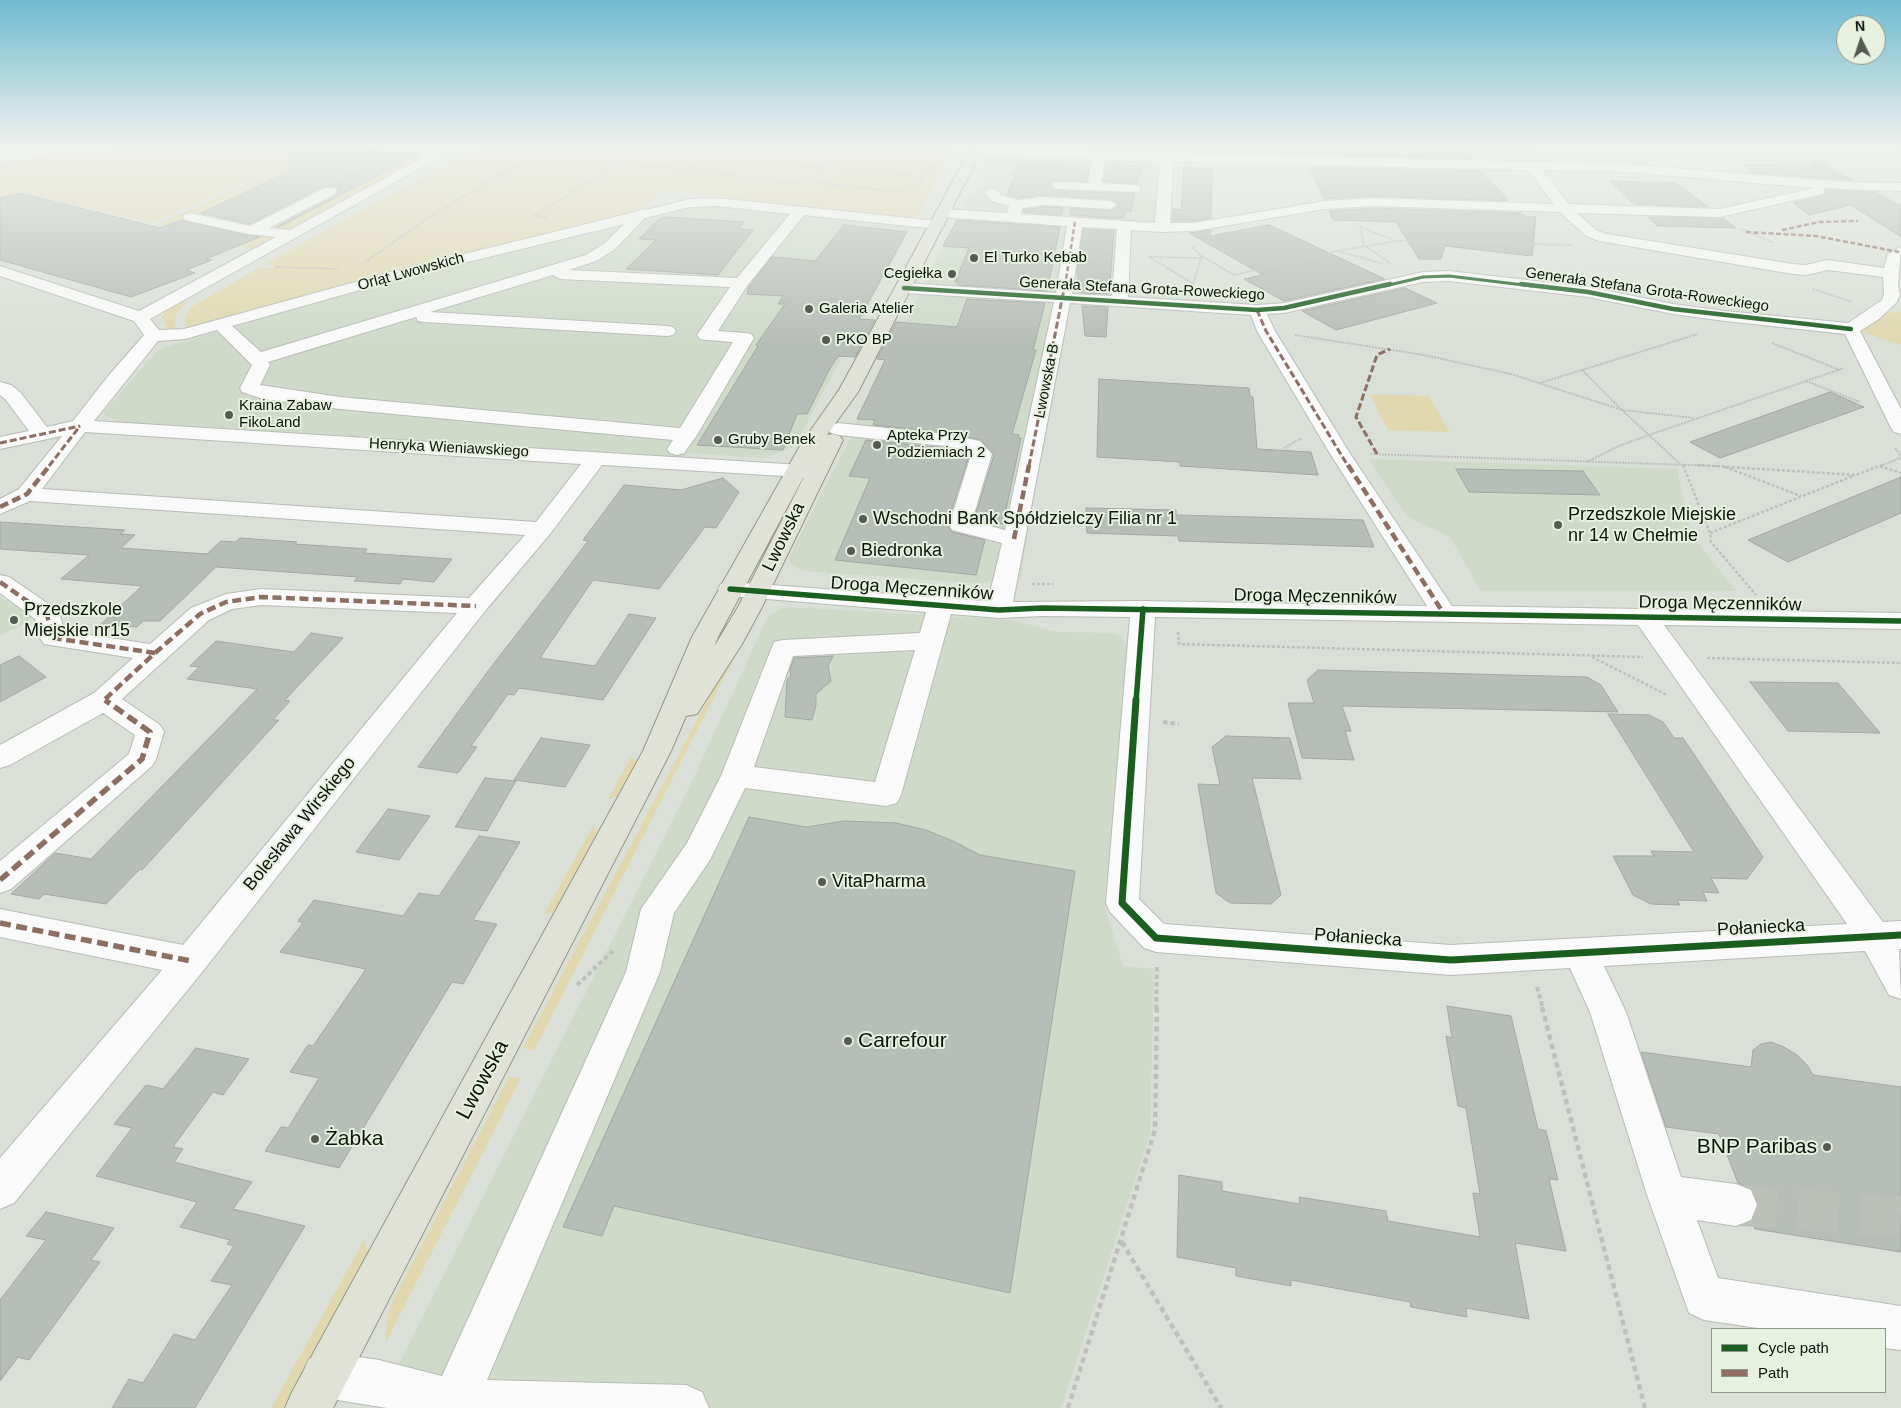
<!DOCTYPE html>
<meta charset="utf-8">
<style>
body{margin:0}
#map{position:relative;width:1901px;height:1408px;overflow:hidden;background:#dae0d7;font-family:Arial,sans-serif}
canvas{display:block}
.legend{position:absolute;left:1711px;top:1328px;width:175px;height:65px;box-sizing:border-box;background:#e6f1e0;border:1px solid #90988b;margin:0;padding:6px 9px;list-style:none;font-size:15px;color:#0e120c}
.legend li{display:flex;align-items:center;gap:10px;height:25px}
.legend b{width:25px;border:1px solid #90988b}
.north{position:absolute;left:1836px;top:15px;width:50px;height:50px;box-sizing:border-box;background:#e6f1e0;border:1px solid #90988b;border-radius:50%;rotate:356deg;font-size:14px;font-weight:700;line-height:20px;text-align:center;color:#0e120c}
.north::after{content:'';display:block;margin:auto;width:18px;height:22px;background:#555a53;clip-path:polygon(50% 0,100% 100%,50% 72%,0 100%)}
</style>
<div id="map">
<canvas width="1901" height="1408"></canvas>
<ul class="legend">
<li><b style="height:6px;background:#1b5e20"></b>Cycle path</li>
<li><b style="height:6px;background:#8d6e63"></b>Path</li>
</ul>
<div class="north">N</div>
</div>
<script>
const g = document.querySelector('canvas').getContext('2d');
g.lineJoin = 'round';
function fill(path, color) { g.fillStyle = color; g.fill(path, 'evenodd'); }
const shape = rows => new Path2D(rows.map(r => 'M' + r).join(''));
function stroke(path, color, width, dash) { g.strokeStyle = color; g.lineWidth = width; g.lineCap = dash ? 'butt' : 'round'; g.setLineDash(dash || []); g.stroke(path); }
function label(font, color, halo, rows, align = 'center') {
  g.font = font + ' Arial,sans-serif'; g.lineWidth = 4; g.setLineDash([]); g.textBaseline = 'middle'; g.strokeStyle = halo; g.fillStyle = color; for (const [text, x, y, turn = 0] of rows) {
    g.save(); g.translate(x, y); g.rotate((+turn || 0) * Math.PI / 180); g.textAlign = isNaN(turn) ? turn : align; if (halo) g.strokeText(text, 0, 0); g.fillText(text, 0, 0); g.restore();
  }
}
fill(shape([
 [1536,146,1556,164,997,149,992,147],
 [987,159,1155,165,1150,198,1161,199,1158,223,963,210,968,197,977,189,985,173],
 [694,203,910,227,795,446,765,458,688,453,686,457,114,423,115,420,102,414,156,352,168,346,253,321,290,307,387,279],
 [957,220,1125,231,1120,300,923,286],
 [920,292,1066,300,1020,581,973,583,802,571,790,563,789,557,851,437,857,419],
 [1368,459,1677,469,1691,534,1736,591,1481,591,1450,537,1407,517],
 [0,597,33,616,25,623,0,636],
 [789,607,1010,620,1058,632,1111,633,1118,635,1123,639,1124,643,1132,644,1105,909,1123,966,1154,969,1150,1134,1061,1408,377,1408,695,775,768,616,780,609]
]), '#cfdac9');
fill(shape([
 [114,146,326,146,150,223,21,192,0,198,0,164],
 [330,146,261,217,271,218,251,228,238,225,248,222,205,211,182,220,239,234,275,237,252,249,154,225],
 [479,146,958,146,915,220,666,190,635,211,381,275,186,328,185,317,191,307,259,268,273,268,275,266,265,264],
 [419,154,430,155,285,231,269,230,268,228,277,228],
 [177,302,187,303,180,309,175,318,176,332,167,328,162,318,166,309],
 [1901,311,1901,345,1851,329,1873,315],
 [1370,394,1429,396,1450,432,1388,430],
 [735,648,739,648,534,1051,523,1048],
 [631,757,637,761,618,796,608,799],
 [593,826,598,833,556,911,544,914],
 [509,1077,521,1078,385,1344,388,1313,395,1296],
 [364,1240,368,1253,284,1408,271,1408]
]), '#e1d8b0');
const building = shape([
 [290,146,380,146,372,150,419,154,279,227,276,227,336,196,339,190,335,186,324,186,250,224,201,213,289,172,290,146],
 [1302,146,1459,146,1470,158,1305,154,1302,146],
 [1814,160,1853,180,1754,173,1743,164,1810,166,1814,160],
 [1020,162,1089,167,1086,181,1052,181,1050,184,1052,189,1067,191,1066,196,1043,195,1017,198,1007,195,1020,162],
 [1109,164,1142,166,1137,184,1103,181,1106,168,1108,168,1109,164],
 [1184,167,1212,169,1211,218,1194,221,1172,221,1173,209,1181,210,1184,167],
 [1310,167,1481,171,1509,201,1373,196,1324,199,1310,167],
 [1610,181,1676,183,1708,207,1634,204,1610,181],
 [1827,190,1875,192,1901,206,1901,237,1851,205,1809,215,1793,203,1823,196,1827,190],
 [1068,191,1135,194,1131,212,1125,211,1123,218,1114,218,1071,215,1070,208,1110,211,1119,204,1110,199,1068,197,1068,191],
 [20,193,160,228,181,220,260,237,206,259,212,260,186,270,195,273,131,297,0,260,0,198,20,193],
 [1043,207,1063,208,1062,215,1024,212,1024,210,1043,207],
 [1373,208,1521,213,1525,216,1536,217,1532,256,1445,246,1441,259,1419,259,1396,222,1333,220,1329,211,1373,208],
 [666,217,744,222,739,229,753,230,718,275,626,269,656,240,639,239,660,218,666,217],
 [1648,217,1723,218,1736,228,1657,226,1648,217],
 [957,220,1060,227,1047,291,960,285,955,282,969,248,943,246,957,220],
 [844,225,907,232,859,319,875,320,855,357,838,356,830,368,807,414,797,414,783,450,697,445,758,346,756,345,785,304,778,304,783,296,747,294,749,287,772,257,815,261,844,225],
 [1269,225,1385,279,1284,301,1244,279,1263,275,1189,233,1211,230,1210,236,1269,225],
 [1084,229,1114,231,1109,294,1080,293,1077,271,1084,229],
 [1405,288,1437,303,1336,330,1302,311,1405,288],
 [967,299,1045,303,1033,350,1036,350,1012,434,1019,435,1018,438,1021,438,1003,524,989,524,974,520,994,455,981,440,945,432,873,425,875,420,857,419,885,360,877,359,896,322,957,327,967,299],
 [1082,306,1108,307,1106,337,1085,336,1082,306],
 [1099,379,1249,388,1250,396,1253,397,1257,449,1311,452,1318,475,1180,466,1180,462,1097,457,1099,379],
 [1830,392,1864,407,1720,458,1690,442,1830,392],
 [866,440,945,448,965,452,969,456,947,524,952,532,985,540,976,575,835,560,870,478,849,476,866,440],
 [1456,469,1583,471,1600,495,1469,492,1456,469],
 [1901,477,1901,513,1795,559,1788,562,1748,540,1901,477],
 [723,478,739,492,716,528,705,527,659,589,593,580,540,658,595,666,629,614,656,618,603,700,519,688,514,695,508,694,471,746,477,747,458,773,418,767,488,671,551,590,588,541,583,540,624,485,681,490,723,478],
 [1086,508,1176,510,1176,515,1363,520,1374,547,1179,541,1178,536,1087,533,1086,508],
 [0,522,125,530,120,534,135,535,121,548,207,554,221,541,235,542,240,538,297,542,295,544,367,549,364,553,452,559,434,582,403,579,400,584,354,581,358,577,216,567,160,621,143,621,137,627,101,624,142,586,61,579,89,555,0,549,0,522],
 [311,633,343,638,285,700,290,701,273,720,279,720,142,870,140,869,106,904,44,894,39,899,11,894,55,853,91,859,257,689,187,679,199,667,190,666,216,641,294,652,311,633],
 [19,656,46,677,0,702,0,665,19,656],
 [833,656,828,666,831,681,816,694,816,705,812,720,785,717,787,680,791,676,790,670,794,658,833,656],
 [1318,670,1587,677,1601,685,1618,712,1342,706,1351,731,1345,731,1354,760,1302,758,1288,703,1314,703,1307,680,1318,670],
 [1750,682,1838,683,1880,733,1788,731,1750,682],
 [1608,714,1649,715,1663,722,1674,738,1683,738,1763,857,1747,879,1711,878,1719,893,1703,892,1707,901,1677,900,1680,905,1651,904,1633,895,1613,856,1654,856,1651,851,1694,852,1608,714],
 [1226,736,1290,738,1301,779,1252,778,1281,895,1271,904,1230,903,1216,893,1198,784,1220,785,1212,747,1226,736],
 [541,738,590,745,565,787,514,780,541,738],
 [485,778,516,781,487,831,455,827,485,778],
 [388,809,430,816,399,860,356,852,388,809],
 [749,817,806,827,844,821,896,823,926,830,953,841,980,855,1075,871,1010,1293,614,1206,602,1236,563,1227,749,817],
 [479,836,520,842,473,920,497,924,463,984,452,982,339,1168,265,1151,281,1127,288,1128,319,1078,290,1072,308,1045,313,1046,366,969,280,952,303,923,298,921,314,900,403,916,419,893,439,896,479,836],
 [1447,1006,1511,1016,1538,1129,1546,1131,1558,1180,1549,1179,1566,1251,1515,1243,1529,1319,1466,1308,1467,1317,1411,1307,1410,1302,1291,1280,1291,1286,1236,1276,1236,1268,1177,1257,1179,1175,1222,1182,1222,1191,1300,1204,1299,1197,1386,1211,1388,1221,1480,1237,1473,1193,1480,1194,1466,1108,1458,1106,1446,1036,1452,1038,1447,1006],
 [1771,1042,1784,1047,1797,1055,1807,1065,1813,1075,1901,1087,1901,1252,1755,1229,1752,1221,1759,1204,1753,1189,1738,1183,1719,1134,1666,1127,1641,1052,1751,1067,1753,1050,1761,1044,1771,1042],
 [196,1048,249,1059,223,1095,213,1092,173,1147,183,1149,174,1162,252,1182,233,1209,305,1226,195,1408,112,1408,129,1379,143,1383,174,1334,195,1340,232,1285,211,1281,234,1246,227,1244,230,1240,180,1227,197,1202,96,1176,132,1128,114,1124,146,1085,163,1089,196,1048],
 [46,1212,114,1228,91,1260,100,1262,29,1360,18,1357,0,1381,0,1300,46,1240,26,1236,46,1212]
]);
fill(building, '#b7bdb7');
stroke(building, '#a2a8a2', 1);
stroke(shape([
 [1736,1205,1901,1217]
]), '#bbc1b9', 41, [41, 21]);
const minor = shape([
 [45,146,66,146,64,149,30,159,0,161,0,153,29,151,45,146],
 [444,146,460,146,150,319,159,330,184,329,395,271,635,212,642,209,646,210,690,199,717,198,937,221,942,222,944,225,942,228,937,229,804,215,747,286,718,331,745,333,751,334,754,338,697,435,684,453,677,455,670,453,667,449,673,440,340,409,263,399,242,392,240,388,252,365,217,330,185,339,158,341,94,421,817,466,824,468,828,472,824,476,817,478,602,465,550,534,485,611,203,971,14,1203,0,1209,0,1158,162,970,0,937,0,909,183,945,457,613,261,605,232,609,209,620,122,699,160,725,164,732,156,759,152,766,11,889,0,893,0,861,129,754,135,735,103,713,10,765,0,768,0,745,94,693,133,658,44,644,40,638,35,619,0,593,0,575,9,577,56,609,60,615,64,631,150,644,191,608,226,594,261,589,469,598,525,535,30,501,0,514,0,499,19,489,62,436,0,449,0,437,29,431,6,400,0,395,0,382,11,385,20,392,47,427,73,421,109,375,144,335,134,321,0,276,0,266,139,311,276,237,248,234,185,220,183,217,185,214,190,213,250,226,325,188,335,188,337,191,335,194,269,228,290,230,444,146],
 [717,206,790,214,737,278,569,270,596,261,615,249,645,218,690,207,717,206],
 [624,224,605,243,586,255,261,352,232,326,406,277,624,224],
 [553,275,560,279,730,287,697,335,700,339,706,340,733,342,680,428,340,397,260,385,270,365,268,362,416,317,418,321,424,322,667,336,673,335,676,331,673,327,667,326,430,312,553,275],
 [85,432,581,464,536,522,42,489,85,432],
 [974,148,1627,164,1844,182,1901,183,1901,191,1823,188,1825,191,1823,194,1719,217,1577,213,1596,230,1607,234,1793,264,1806,265,1828,260,1884,268,1888,254,1901,247,1898,285,1900,294,1897,302,1879,319,1860,331,1901,409,1901,434,1894,432,1891,428,1845,334,1725,321,1673,314,1588,297,1449,281,1423,282,1284,313,1267,314,1275,331,1349,452,1452,606,1901,613,1901,629,1664,625,1883,922,1901,921,1901,949,1899,949,1901,999,1889,995,1865,951,1604,966,1626,1012,1681,1177,1736,1184,1751,1190,1757,1205,1751,1220,1736,1226,1697,1220,1718,1278,1901,1306,1901,1350,1885,1348,1885,1329,1765,1329,1704,1320,1689,1313,1647,1195,1590,1012,1570,968,1451,975,1156,952,1144,948,1110,912,1106,903,1130,617,1042,616,999,618,951,614,901,795,897,803,886,806,745,788,710,860,674,913,660,972,487,1380,686,1385,702,1392,709,1408,387,1408,325,1398,309,1391,302,1375,309,1359,325,1352,379,1360,442,1376,626,972,641,909,687,843,721,776,774,642,783,640,920,633,926,612,730,596,721,594,718,589,721,584,730,582,931,597,935,588,944,586,953,588,956,593,955,599,988,601,1002,543,952,530,949,525,971,455,966,450,945,446,838,435,831,433,828,429,831,425,838,423,945,434,980,441,992,454,972,521,1005,530,1054,302,904,293,898,291,896,288,898,285,904,283,1056,293,1067,226,942,217,937,216,935,213,937,210,942,209,1007,213,1009,206,991,201,984,192,991,188,996,189,1001,195,1017,200,1043,197,1110,201,1117,205,1110,209,1043,205,1023,208,1021,214,1155,223,1160,162,1105,160,1101,183,1134,185,1139,186,1141,189,1139,192,1059,189,1054,188,1052,185,1054,182,1088,183,1092,159,970,155,968,152,974,148],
 [1173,162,1528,170,1554,204,1373,198,1325,201,1194,223,1170,223,1173,162],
 [1542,170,1627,172,1815,188,1719,209,1569,204,1542,170],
 [1373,206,1560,212,1586,236,1599,241,1793,274,1806,275,1828,270,1883,277,1884,294,1882,300,1848,323,1725,311,1673,304,1588,287,1449,271,1423,272,1284,303,1257,305,1128,297,1131,230,1162,232,1194,231,1325,209,1373,206],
 [1082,227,1117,229,1112,296,1072,294,1082,227],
 [1070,303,1251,315,1257,331,1329,452,1427,606,1143,601,1013,602,1070,303],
 [1155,617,1638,625,1847,924,1451,945,1164,924,1139,899,1155,617],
 [915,650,875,782,754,767,793,656,915,650]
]);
const major = shape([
 [972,146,984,146,858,392,827,435,833,434,840,436,843,440,762,607,742,644,697,714,686,716,671,751,333,1408,285,1408,292,1392,643,751,692,637,801,444,839,390,972,146],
 [812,461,738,607,714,647,718,637,812,461]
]);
stroke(minor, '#b7bcb5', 2);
stroke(major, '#939785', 2);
stroke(shape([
 [845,146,944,154],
 [1804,146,1811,151],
 [1897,146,1901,149],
 [376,147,379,147,374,149,401,152],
 [1810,150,1901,152],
 [1799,152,1814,153],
 [537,154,550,146],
 [707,156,914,176,923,181,915,193,824,184,812,178],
 [342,164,365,163],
 [687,170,720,146],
 [340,176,391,151],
 [920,178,930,172,950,146],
 [546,217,534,216,647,146],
 [1360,227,1364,245,1391,264],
 [1360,227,1394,240],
 [1741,229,1774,243],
 [1192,247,1200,255,1234,275,1337,251,1384,264],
 [1337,251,1396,241,1571,245],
 [365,262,437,212,536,154,793,182,812,178,843,146],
 [275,267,337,269],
 [1193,284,1201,258,1203,257],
 [1194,284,1149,257,1201,258],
 [1813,289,1853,302],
 [1295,335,1424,355,1511,374,1622,410,1680,464],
 [1772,343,1840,370],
 [1582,370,1622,410,1694,418],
 [1806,381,1860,402],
 [1540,383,1698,334],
 [1284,448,1302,438],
 [1895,448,1901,456],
 [1370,454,1717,466],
 [1587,462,1619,446,1649,435,1844,368],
 [1683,464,1684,466],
 [1880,466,1901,458]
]), '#bfc0be', 2, [2, 1]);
stroke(shape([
 [1683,465,1710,533,1711,542,1756,595],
 [1697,465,1856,475,1879,466,1901,473],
 [1880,466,1883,465],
 [1725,467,1801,496],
 [1710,533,1853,476],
 [1032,584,1053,584],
 [1178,632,1179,644,1643,657],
 [1592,657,1667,695],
 [1707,658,1901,663]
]), '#bfc0be', 2.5, [3, 2]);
stroke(shape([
 [1163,722,1179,724],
 [577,985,615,949],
 [1537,987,1543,1009],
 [1156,1009,1157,967]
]), '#bfc0be', 4, [4.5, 3]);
stroke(shape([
 [1542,1007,1645,1408],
 [1122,1242,1221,1408],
 [1068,1408,1155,1130,1157,1007]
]), '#bfc0be', 4.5, [5.5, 4]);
fill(minor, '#f9faf9');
fill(major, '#e0e2d8');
stroke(shape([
 [1782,230,1819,222,1858,221],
 [1746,232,1816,236,1899,252],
 [1065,286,1075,222]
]), '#8d6e63', 2.5, [5, 2.5]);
stroke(shape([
 [1257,310,1266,331,1348,466],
 [0,443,80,426],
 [1377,454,1356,417,1377,355,1390,349],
 [49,466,80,426],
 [1029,466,1065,284]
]), '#8d6e63', 3, [7, 3]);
stroke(shape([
 [1348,465,1444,614],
 [0,507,27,494,50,465],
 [1014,539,1029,465],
 [0,582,47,615,53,638,155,653,104,700,106,702],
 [155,653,200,614,226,602,261,597,476,606]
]), '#8d6e63', 4.5, [9, 4.5]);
stroke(shape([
 [0,880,142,759,150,732,105,700],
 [0,923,191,961]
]), '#8d6e63', 5.5, [11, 5.5]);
stroke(shape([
 [1385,286,1423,277,1449,276,1532,286]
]), '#1b5e20', 3);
stroke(shape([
 [1521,284,1588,292,1673,309,1851,329],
 [904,288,1257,310,1284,308,1390,284]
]), '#1b5e20', 4.5);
stroke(shape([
 [730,589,999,610,1042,608,1901,621],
 [1136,702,1143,609]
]), '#1b5e20', 5.5);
stroke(shape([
 [1136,700,1122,903,1156,938,1451,960,1901,935]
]), '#1b5e20', 7);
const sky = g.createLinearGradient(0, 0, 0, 344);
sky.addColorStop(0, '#70bbd0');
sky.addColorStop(0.42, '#eef1ed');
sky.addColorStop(1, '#eef1ed00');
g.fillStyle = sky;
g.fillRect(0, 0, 1901, 344);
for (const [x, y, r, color] of [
 [974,258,5,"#555a53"],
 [952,274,5,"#555a53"],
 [809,309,5,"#555a53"],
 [826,340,5,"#555a53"],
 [229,415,5,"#555a53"],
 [718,440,5,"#555a53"],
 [877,445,5,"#555a53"],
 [863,519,5,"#555a53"],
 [1558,525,5,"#555a53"],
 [851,551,5,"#555a53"],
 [14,620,5,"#555a53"],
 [822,882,5,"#555a53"],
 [848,1041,5,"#555a53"],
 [315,1139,5,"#555a53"],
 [1827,1147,5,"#555a53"]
]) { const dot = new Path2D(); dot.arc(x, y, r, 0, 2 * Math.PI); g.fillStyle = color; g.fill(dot); stroke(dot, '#e6f1e0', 2); }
label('15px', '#0e120c', '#e6f1e0', [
 ["El Turko Kebab",984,258],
 ["Cegiełka",942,274,"right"],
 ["Galeria Atelier",819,309],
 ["PKO BP",836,340],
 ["Kraina Zabaw",239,406],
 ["FikoLand",239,423],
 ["Apteka Przy",887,436],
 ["Podziemiach 2",887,453],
 ["Gruby Benek",728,440]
], 'left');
label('15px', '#0e120c', '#e6f1e0', [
 ["Orląt Lwowskich",411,272,-15],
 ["Generała Stefana Grota-Roweckiego",1142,289,3],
 ["Generała Stefana Grota-Roweckiego",1647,290,8],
 ["Lwowska B",1047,381,-79],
 ["Henryka Wieniawskiego",449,448,3]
]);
label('18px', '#0e120c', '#e6f1e0', [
 ["Przedszkole Miejskie",1568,515],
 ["nr 14 w Chełmie",1568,536],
 ["Wschodni Bank Spółdzielczy Filia nr 1",873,519],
 ["Biedronka",861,551],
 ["Przedszkole",24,610],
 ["Miejskie nr15",24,631],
 ["VitaPharma",832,882]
], 'left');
label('18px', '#0e120c', '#e6f1e0', [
 ["Lwowska",784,537,-64],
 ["Droga Męczenników",912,589,4],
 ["Droga Męczenników",1315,597,1],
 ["Droga Męczenników",1720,604,1],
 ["Bolesława Wirskiego",300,824,-51],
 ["Połaniecka",1761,928,-3],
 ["Połaniecka",1358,938,4]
]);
label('21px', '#0e120c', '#e6f1e0', [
 ["Carrefour",858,1041],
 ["Żabka",325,1139],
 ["BNP Paribas",1817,1147,"right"]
], 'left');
label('21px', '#0e120c', '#e6f1e0', [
 ["Lwowska",483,1080,-62]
]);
</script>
